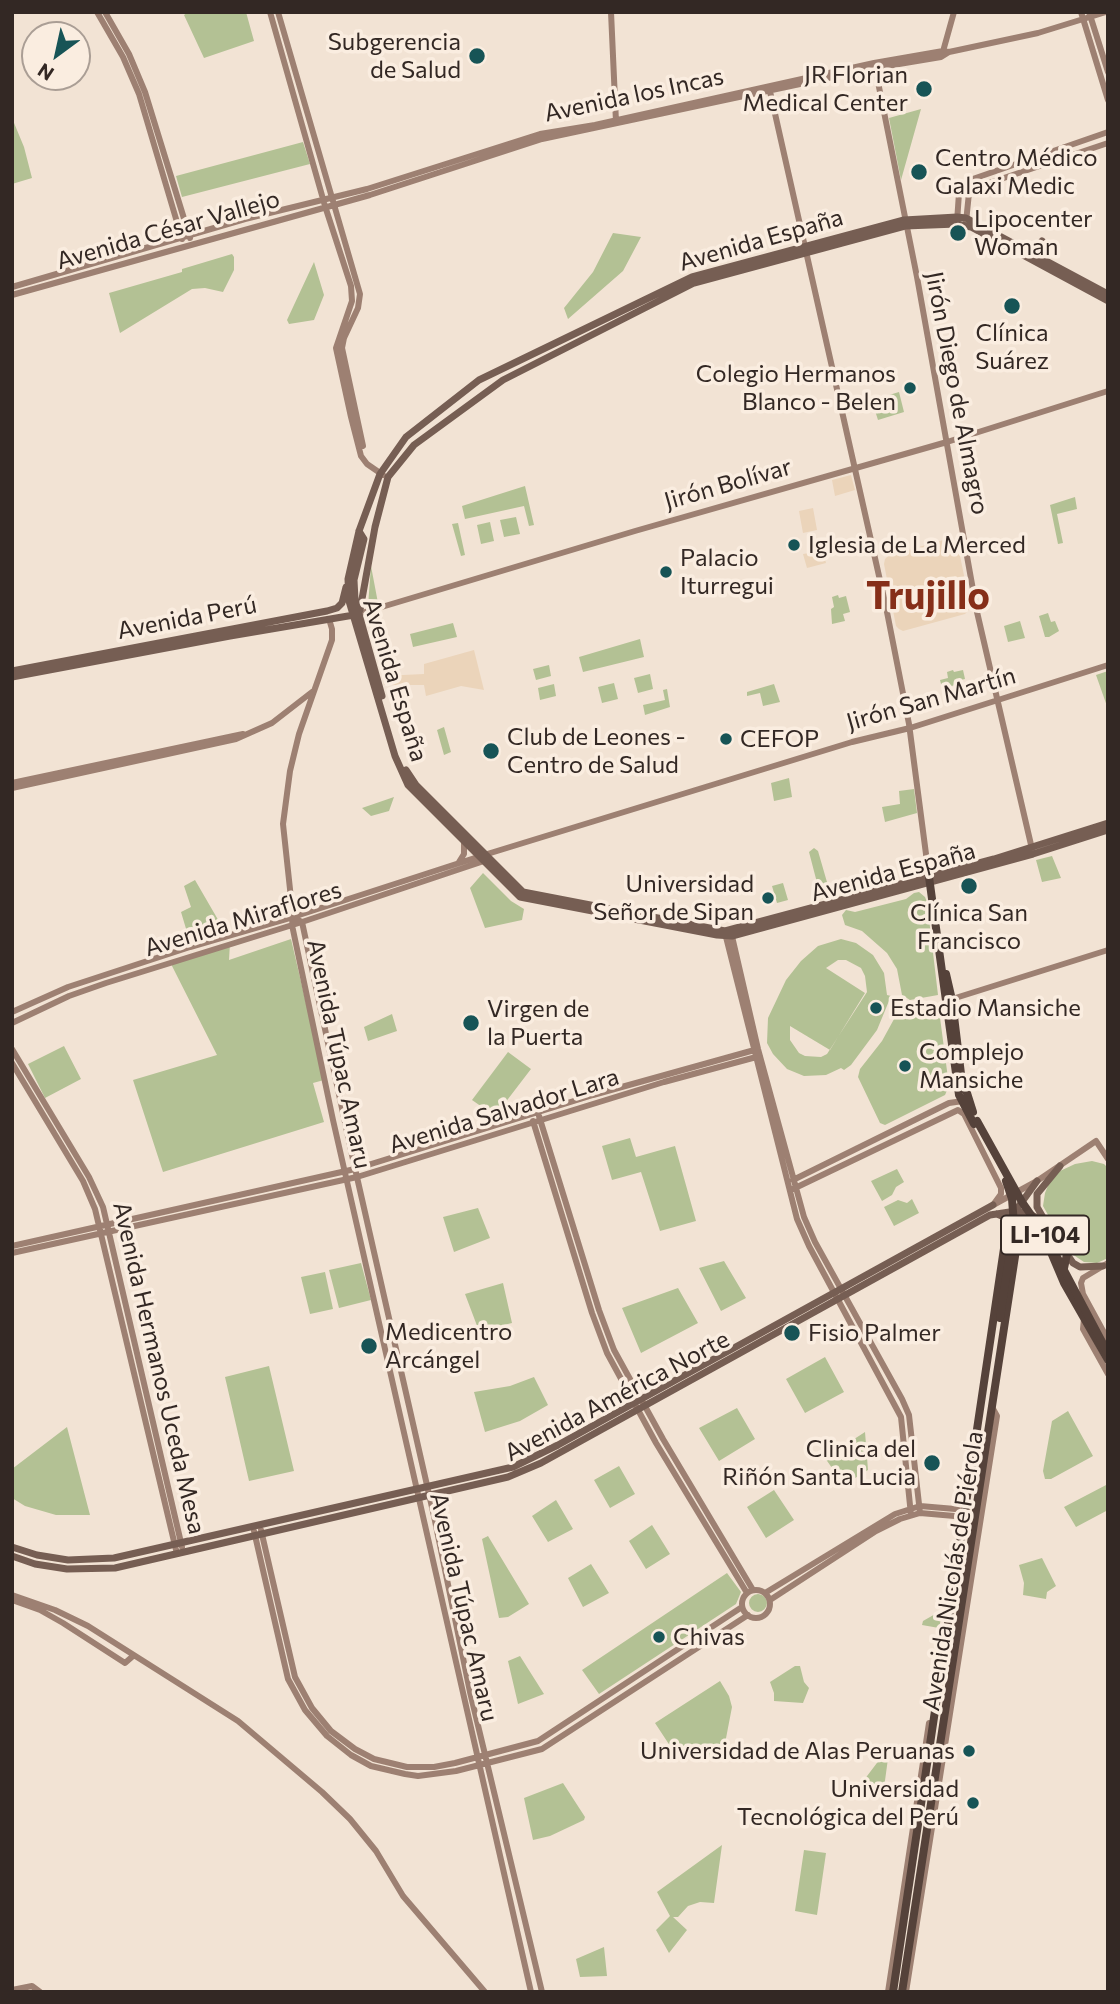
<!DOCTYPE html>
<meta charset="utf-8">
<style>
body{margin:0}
#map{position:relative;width:1120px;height:2004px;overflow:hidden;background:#f2e3d4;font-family:Commissioner,sans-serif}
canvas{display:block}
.frame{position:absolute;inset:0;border:14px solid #332824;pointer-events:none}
.north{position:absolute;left:21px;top:21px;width:70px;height:70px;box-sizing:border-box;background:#faede0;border:2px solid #aa9e95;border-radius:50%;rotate:213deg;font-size:19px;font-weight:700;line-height:28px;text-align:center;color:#332824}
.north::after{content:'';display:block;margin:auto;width:24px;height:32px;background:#175456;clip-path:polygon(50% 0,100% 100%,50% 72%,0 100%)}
</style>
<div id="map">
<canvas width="1120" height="2004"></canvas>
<div class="frame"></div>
<div class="north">N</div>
</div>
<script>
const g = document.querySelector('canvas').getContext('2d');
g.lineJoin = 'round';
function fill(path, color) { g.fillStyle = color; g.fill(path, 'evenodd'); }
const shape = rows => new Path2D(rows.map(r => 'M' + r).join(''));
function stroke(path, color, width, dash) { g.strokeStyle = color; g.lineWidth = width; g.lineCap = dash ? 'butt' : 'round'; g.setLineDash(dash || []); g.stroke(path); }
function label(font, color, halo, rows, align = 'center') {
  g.font = font + ' Commissioner,sans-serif'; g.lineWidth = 7; g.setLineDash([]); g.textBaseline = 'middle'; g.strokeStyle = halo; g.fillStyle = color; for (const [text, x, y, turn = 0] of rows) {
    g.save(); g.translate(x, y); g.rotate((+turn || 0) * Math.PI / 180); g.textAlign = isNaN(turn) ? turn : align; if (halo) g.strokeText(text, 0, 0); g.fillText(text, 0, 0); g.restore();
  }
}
fill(shape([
 [188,12,246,12,254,41,204,58,184,15],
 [921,109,901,180,889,118],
 [12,118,24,147,32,178,12,184],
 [303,142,310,164,182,197,176,176],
 [613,233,641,237,623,271,568,319,564,308,593,272],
 [232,254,234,257,234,270,223,292,205,288,192,289,120,333,109,293,182,272,182,269],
 [314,262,324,295,314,320,289,324,287,320],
 [899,392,904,412,878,420,871,398,875,397,876,399],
 [525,486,534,525,529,526,524,506,465,519,462,506],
 [1075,497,1077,509,1057,514,1063,543,1058,544,1050,505],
 [516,517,520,534,504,537,500,520],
 [490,522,494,541,481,544,477,525],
 [458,523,465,555,461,556,452,524],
 [371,566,378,603,368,606],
 [838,595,839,598,846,596,850,612,843,614,845,621,832,624,831,609,834,607,832,597],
 [1048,613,1051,622,1055,621,1059,631,1049,637,1045,637,1039,616],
 [1020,621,1025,638,1008,642,1004,626],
 [453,623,457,637,413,647,410,634],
 [640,639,644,657,583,672,579,657],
 [549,665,551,676,536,680,533,669],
 [953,670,954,672,963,670,965,679,956,681,957,685,951,686,952,690,943,692,940,680,948,678,947,672],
 [1108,671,1108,709,1096,675],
 [650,674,653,689,638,693,634,678],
 [614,683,618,699,602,703,598,687],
 [554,684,556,696,540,700,538,688],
 [774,684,780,702,763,706,760,693,747,696,747,692],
 [667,689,670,707,645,715,643,705,665,700,663,690],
 [444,727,451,752,444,755,437,730],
 [789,778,792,797,774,801,771,783],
 [914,789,917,813,885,822,882,807,900,804,899,791],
 [394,797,389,811,371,816,362,808],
 [814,848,818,851,831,896,827,901,821,898,809,852],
 [1052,856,1061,878,1042,882,1036,860],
 [483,873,511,901,524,909,522,920,485,928,470,888],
 [195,880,224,930,190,942,181,912,191,907,184,886],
 [783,883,788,900,777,903,772,886],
 [919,892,925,897,927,902,938,995,910,1000,902,995,897,969,887,953,862,931,845,925,842,915,846,910,855,912,906,899,914,893],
 [291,939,324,1080,313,1083,324,1122,163,1172,133,1080,217,1055,170,962,230,943,229,960],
 [841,939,856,943,873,955,884,973,887,995,891,996,877,1030,851,1065,844,1070,841,1068,826,1075,804,1076,787,1069,773,1054,767,1043,768,1018,786,980,801,961,818,946],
 [838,960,846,960,861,968,865,976,867,992,827,1054,821,1057,805,1056,799,1053,790,1040,790,1026,830,1050,865,993,826,968],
 [933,1005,939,1010,949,1086,945,1095,885,1125,880,1123,858,1077,860,1069,882,1041,899,1010],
 [392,1014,397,1031,368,1041,364,1027],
 [64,1046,81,1079,45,1098,28,1064],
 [508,1052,531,1069,495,1116,472,1100],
 [630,1138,636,1157,675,1146,696,1221,660,1231,641,1172,612,1180,602,1146],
 [1092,1161,1104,1164,1108,1168,1108,1258,1097,1263,1084,1262,1069,1252,1043,1206,1045,1193,1049,1183,1060,1171,1075,1164],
 [897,1169,904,1182,896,1187,892,1195,882,1201,871,1181],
 [912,1199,919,1213,894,1226,884,1207,898,1200,907,1203],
 [478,1208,490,1238,454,1252,443,1217],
 [724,1261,746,1298,721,1311,699,1268],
 [361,1263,371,1300,339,1308,329,1270],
 [325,1272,333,1309,310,1314,301,1277],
 [503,1283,512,1323,479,1331,465,1294],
 [678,1288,698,1323,641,1353,622,1308],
 [825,1357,844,1392,805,1413,786,1379],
 [269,1366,294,1471,249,1481,225,1377],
 [534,1377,548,1405,520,1421,485,1432,474,1392,510,1386],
 [737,1408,755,1439,719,1461,699,1428],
 [1068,1411,1093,1456,1051,1479,1045,1479,1043,1471,1052,1421],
 [67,1427,90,1515,56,1515,25,1506,12,1498,12,1469],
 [865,1432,868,1470,844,1485,825,1458],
 [619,1466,635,1494,610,1508,594,1480],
 [1108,1484,1108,1510,1076,1527,1064,1507],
 [774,1490,794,1520,766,1538,747,1507],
 [556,1500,573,1529,548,1542,532,1516],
 [652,1525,670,1554,646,1569,629,1541],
 [488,1536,529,1604,508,1617,499,1618,482,1539],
 [1042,1558,1056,1586,1047,1592,1046,1599,1023,1595,1024,1583,1019,1565],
 [591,1564,609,1593,583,1607,568,1578],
 [727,1573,741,1592,736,1604,599,1694,582,1670],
 '749 1603a9 9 0 1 1 18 0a9 9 0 1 1-18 0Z',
 [937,1613,942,1614,939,1628,922,1625,923,1621],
 [520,1656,544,1694,518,1704,508,1661],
 [795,1666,800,1666,804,1682,809,1688,803,1703,774,1701,774,1693,770,1682],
 [720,1681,729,1696,732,1707,722,1759,696,1755,678,1758,655,1723],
 [886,1751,889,1751,884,1788,878,1794,864,1790,861,1784],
 [563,1783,585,1817,584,1820,550,1836,533,1840,524,1798],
 [722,1845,714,1903,700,1902,688,1906,678,1917,673,1917,687,1930,669,1953,656,1930,670,1916,657,1892],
 [804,1850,826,1853,817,1915,795,1911],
 [604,1947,607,1976,580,1977,576,1959]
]), '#b3c194');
fill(shape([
 [851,475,855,490,835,496,832,480],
 [813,508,817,530,803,533,799,511],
 [950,538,957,541,970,605,969,610,965,614,903,631,899,629,896,626,884,564,885,559,888,556],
 [820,539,826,563,807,568,803,554,815,552,813,540],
 [474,650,484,690,461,686,426,696,424,685,384,685,382,676,424,674,424,664]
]), '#ebd4ba');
stroke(shape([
 [97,12,123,57,139,94,182,239],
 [105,12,129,54,145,92,190,238],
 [270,12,325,206,351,286,352,301,336,348,351,417,361,456,367,464,383,475],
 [278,12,360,294,358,308,344,338,342,348,363,446],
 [611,12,616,122],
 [1081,12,1108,100],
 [1089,12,1108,72],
 [942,55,954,12],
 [875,67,917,277,977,612,1032,849],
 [769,87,886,607,909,724,929,877],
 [957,222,959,193,967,181,1108,132],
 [966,222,969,193,977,187,1108,143],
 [12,287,245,219,367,189,540,134,595,125,874,63,943,51,949,52],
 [12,295,370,195,542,139,875,68,941,57,949,52,1038,33,1106,12],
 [355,615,635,531,947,442,1108,391],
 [329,619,332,629,332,640,299,734,290,771,283,824,293,917,292,925,333,1120,531,1992],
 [12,783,243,734],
 [12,788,236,739,272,723,312,692],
 [459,862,464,854,464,842],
 [293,917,302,922,354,1164,434,1516,470,1692,542,1992],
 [731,932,758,1049,804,1217,815,1242,902,1399,909,1415,920,1513],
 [725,933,797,1219,809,1246,901,1417,911,1515],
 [949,1000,1108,950],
 [12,1012,68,987,190,947,293,917,484,855,852,742,910,728,1108,665],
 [12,1023,69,996,106,983,302,922,487,860],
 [12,1049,89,1177,103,1207,182,1547],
 [12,1063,83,1181,95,1209,177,1554],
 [539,1116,599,1310,614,1350,663,1439,753,1590],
 [533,1121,592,1313,607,1353,656,1443,747,1593],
 [793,1180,949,1103,963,1101],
 [793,1189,958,1110,964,1114,1001,1188,1001,1194,993,1205],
 [995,1204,1037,1181,1096,1141,1108,1159],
 [12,1246,355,1169,593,1095,758,1049],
 [12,1253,357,1177,664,1082,760,1056],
 [1108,1263,1083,1278,1081,1283,1083,1294,1108,1340],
 [1084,1319,1083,1329,1108,1374],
 [261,1530,295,1677,312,1708,331,1731,355,1749,374,1759,407,1767,434,1767,455,1763,538,1741,742,1607],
 [254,1531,288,1679,305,1710,327,1736,351,1755,371,1766,405,1774,418,1776,456,1771,542,1749,748,1615],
 '742 1604a14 14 0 1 1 28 0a14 14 0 1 1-28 0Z',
 [765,1593,895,1514,920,1506,967,1510],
 [12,1595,55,1610,88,1626,238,1721,322,1792,350,1819,376,1851,403,1896,485,1992],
 [12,1600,40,1610,63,1623,125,1663,133,1656],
 [770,1600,876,1531,900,1519,920,1513,966,1517],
 [12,1990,32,1986,40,1992],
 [888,1992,929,1723],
 [906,1992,997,1416,992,1407]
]), '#9d8072', 6);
stroke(shape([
 [1040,257,1038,247,1042,241],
 [1108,294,966,218,957,217,904,220,692,277,479,380,406,437,380,474,359,531,348,579,349,601,395,756,408,785,520,897,717,935,732,936,1033,854,1108,830],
 [359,531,364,539,354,580,355,600,382,696],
 [360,610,375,527,388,477,414,445,503,380,694,283,905,226,957,224,971,227,1108,301],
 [12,671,327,611,337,608,342,603,346,587],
 [12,677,230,636,354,615],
 [406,770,416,785,523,892,725,931,994,859,1108,823],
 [1019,1206,1037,1181],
 [997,1214,1004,1217,1006,1235],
 [1045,1221,1037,1207,1037,1194,1060,1166],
 [1053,1234,1073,1263,1080,1267,1103,1266],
 [12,1547,37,1555,68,1560,114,1558,513,1467,558,1445,993,1205],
 [12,1556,35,1564,67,1569,115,1568,508,1477,541,1463,990,1215,1016,1211,1030,1214,1046,1223]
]), '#765e53', 7);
stroke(shape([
 [929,877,959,1095,974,1124],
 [946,974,952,1000,961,1074,973,1112],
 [1050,1250,1064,1283,1108,1360],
 [1063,1273,1067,1254],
 [893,1992,1006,1235],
 [902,1992,1018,1237,1027,1228,1038,1229,1055,1236]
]), '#55423a', 8);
stroke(shape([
 [977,1121,1022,1202,1047,1238,1108,1353],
 [1000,1318,1014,1224,1012,1199,1006,1181]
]), '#55423a', 8);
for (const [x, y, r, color] of [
 [477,56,9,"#175456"],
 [924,89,9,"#175456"],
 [919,172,9,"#175456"],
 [958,233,9,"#175456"],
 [1012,306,9,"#175456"],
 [910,388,7,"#175456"],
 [794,545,7,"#175456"],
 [666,572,7,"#175456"],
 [726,739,7,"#175456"],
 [491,751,9,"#175456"],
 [969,886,9,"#175456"],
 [768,898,7,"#175456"],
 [876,1008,7,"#175456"],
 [471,1023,9,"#175456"],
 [905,1066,7,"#175456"],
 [792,1333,9,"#175456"],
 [369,1346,9,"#175456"],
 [932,1463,9,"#175456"],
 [659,1637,7,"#175456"],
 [969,1751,7,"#175456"],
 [973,1803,7,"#175456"]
]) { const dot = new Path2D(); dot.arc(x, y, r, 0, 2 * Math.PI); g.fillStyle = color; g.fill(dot); stroke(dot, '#faede0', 2.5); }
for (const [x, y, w] of [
 [1045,1235,88]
]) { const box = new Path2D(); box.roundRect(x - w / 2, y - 19.5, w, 39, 5); g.fillStyle = '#faede0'; g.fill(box); stroke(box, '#332824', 2); }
label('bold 23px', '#332824', null, [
 ["LI-104",1045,1235]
]);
label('24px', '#332824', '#faede0', [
 ["Subgerencia",461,42,"right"],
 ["de Salud",461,70,"right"],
 ["JR Florian",908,75,"right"],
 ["Medical Center",908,103,"right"],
 ["Centro Médico",935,158],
 ["Galaxi Medic",935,186],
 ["Lipocenter",974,219],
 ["Woman",974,247],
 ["Clínica",1012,333,"center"],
 ["Suárez",1012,361,"center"],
 ["Colegio Hermanos",896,374,"right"],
 ["Blanco - Belen",896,402,"right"],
 ["Iglesia de La Merced",808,545],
 ["Palacio",680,558],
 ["Iturregui",680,586],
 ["Club de Leones -",507,737],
 ["Centro de Salud",507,765],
 ["CEFOP",740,739],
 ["Universidad",754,884,"right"],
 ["Señor de Sipan",754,912,"right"],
 ["Clínica San",969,913,"center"],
 ["Francisco",969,941,"center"],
 ["Estadio Mansiche",890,1008],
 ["Virgen de",487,1009],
 ["la Puerta",487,1037],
 ["Complejo",919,1052],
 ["Mansiche",919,1080],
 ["Medicentro",385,1332],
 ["Arcángel",385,1360],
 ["Fisio Palmer",808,1333],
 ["Clinica del",916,1449,"right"],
 ["Riñón Santa Lucia",916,1477,"right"],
 ["Chivas",673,1637],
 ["Universidad de Alas Peruanas",955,1751,"right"],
 ["Universidad",959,1789,"right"],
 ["Tecnológica del Perú",959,1817,"right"]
], 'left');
label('24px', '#332824', '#faede0', [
 ["Avenida los Incas",634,95,-12],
 ["Avenida César Vallejo",168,230,-16],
 ["Avenida España",761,240,-16],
 ["Jirón Diego de Almagro",957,393,79],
 ["Jirón Bolívar",728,484,-16],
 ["Avenida Perú",187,618,-11],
 ["Avenida España",395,680,73],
 ["Jirón San Martín",931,699,-16],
 ["Avenida España",893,872,-15],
 ["Avenida Miraflores",243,919,-17],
 ["Avenida Túpac Amaru",339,1054,78],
 ["Avenida Salvador Lara",504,1111,-17],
 ["Avenida Hermanos Uceda Mesa",159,1368,77],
 ["Avenida América Norte",617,1396,-28],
 ["Avenida Nicolás de Piérola",953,1571,-81],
 ["Avenida Túpac Amaru",464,1607,77]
]);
label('bold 38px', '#862f19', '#faede0', [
 ["Trujillo",928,596]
]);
</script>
